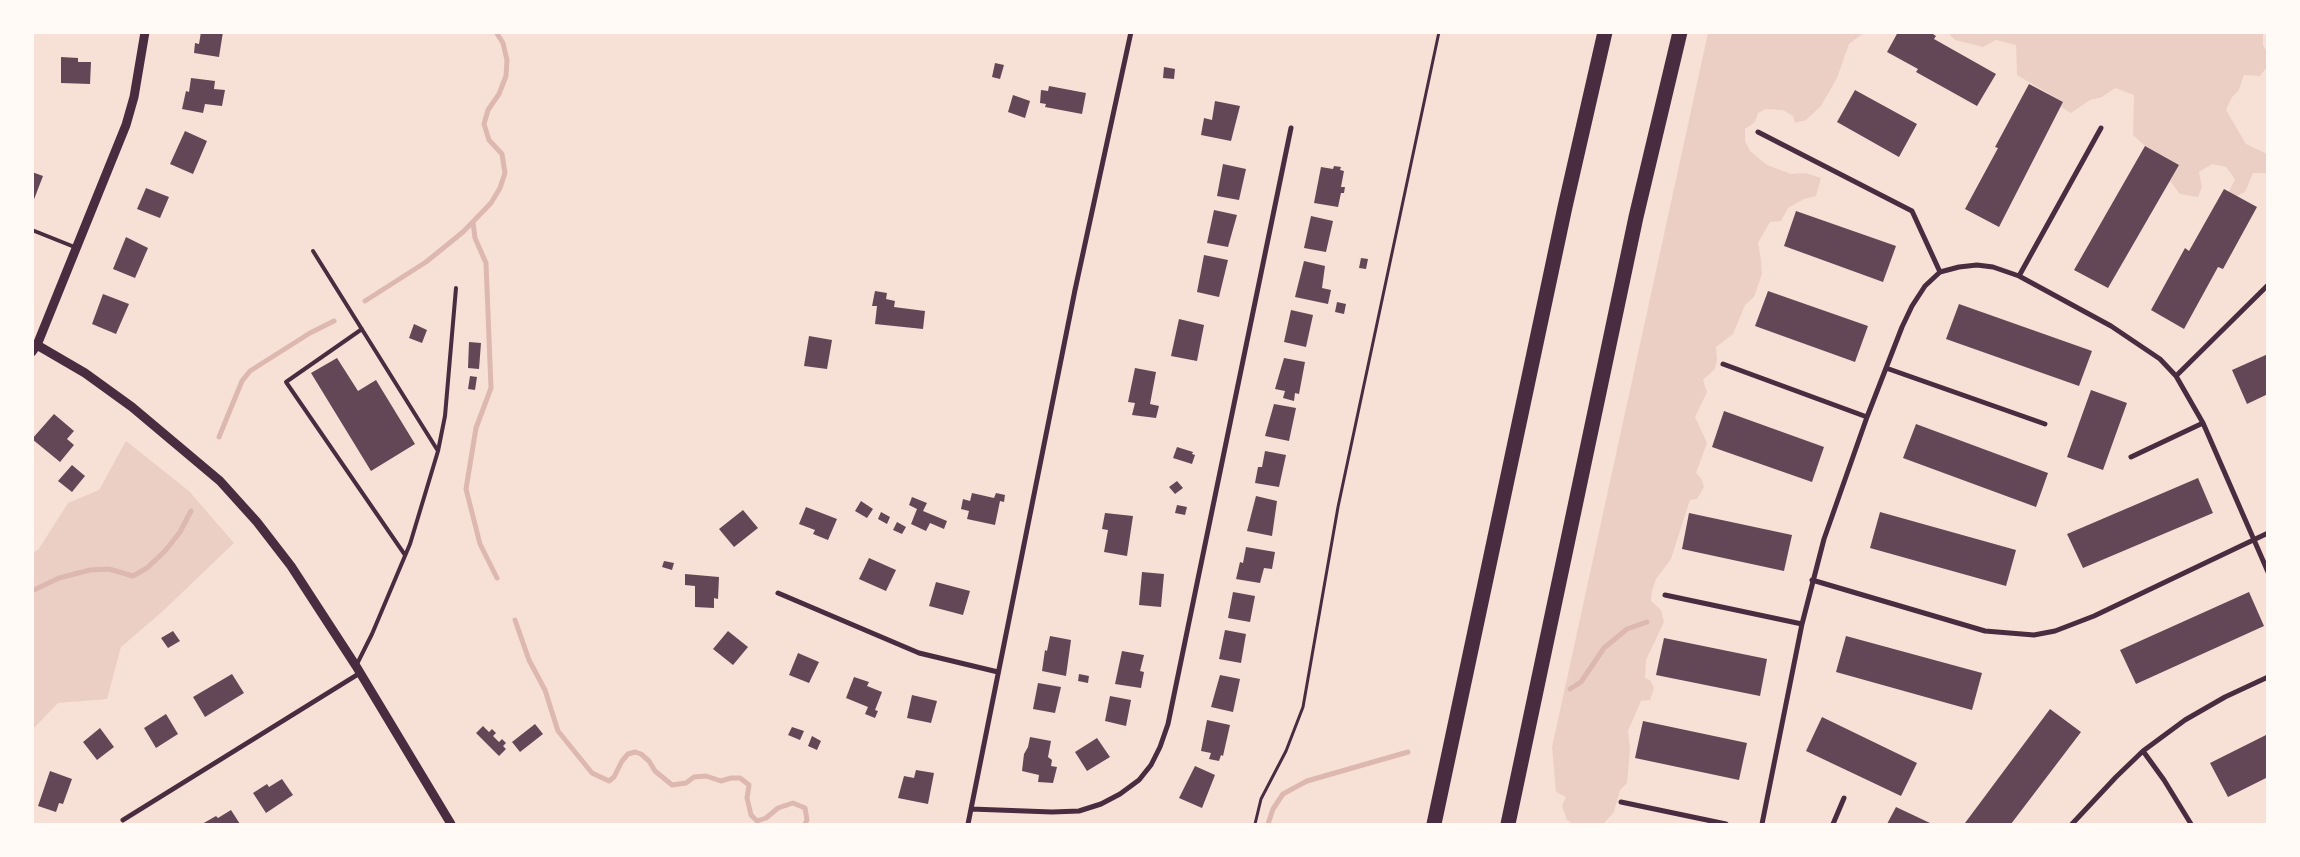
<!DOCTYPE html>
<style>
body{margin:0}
#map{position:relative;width:2300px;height:857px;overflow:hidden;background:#f7e1d7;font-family:Poppins,sans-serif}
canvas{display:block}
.frame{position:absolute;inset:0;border:34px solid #fffaf5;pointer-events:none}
</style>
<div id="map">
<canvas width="2300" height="857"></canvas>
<div class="frame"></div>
</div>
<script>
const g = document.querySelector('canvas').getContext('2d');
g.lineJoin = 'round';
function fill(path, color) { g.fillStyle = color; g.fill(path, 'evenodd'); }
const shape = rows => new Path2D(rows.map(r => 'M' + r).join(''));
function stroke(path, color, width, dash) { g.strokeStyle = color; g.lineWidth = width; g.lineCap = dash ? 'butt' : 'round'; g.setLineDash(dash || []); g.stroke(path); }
fill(shape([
 [1708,33,1864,33,1849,44,1837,78,1821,106,1806,120,1795,123,1793,116,1783,110,1766,109,1758,113,1755,122,1745,129,1745,141,1750,151,1767,165,1791,174,1806,173,1821,178,1816,196,1804,199,1788,208,1781,221,1770,222,1758,243,1761,260,1762,274,1754,297,1745,305,1733,334,1716,347,1717,360,1715,369,1703,380,1707,392,1695,417,1707,443,1696,473,1701,478,1704,487,1697,499,1690,500,1671,559,1656,579,1652,591,1651,601,1661,610,1664,622,1646,660,1645,678,1650,680,1654,688,1650,700,1641,701,1628,731,1630,750,1627,783,1620,790,1614,812,1604,823,1573,824,1567,820,1562,806,1566,797,1556,792,1552,747],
 [1948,33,2263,33,2263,45,2267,52,2267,67,2260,76,2244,75,2239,90,2232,97,2226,110,2246,144,2267,154,2267,173,2253,173,2245,192,2237,196,2229,192,2235,179,2226,167,2212,164,2199,172,2202,187,2198,197,2180,194,2170,181,2179,165,2145,146,2133,135,2134,95,2115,88,2102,97,2090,100,2071,113,2061,107,2063,102,2017,75,2016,45,1996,40,1983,47,1955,40],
 [126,441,189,491,234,543,163,611,121,647,107,699,58,703,33,729,33,552,38,550,68,503,99,490]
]), '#ebcfc5');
stroke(shape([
 [473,222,475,238,486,263,491,388,476,428,466,489,480,544,497,578],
 [365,301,426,262,463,232,491,203,500,188,505,173,502,154,489,140,484,124,488,110,499,94,506,76,507,60,503,43,496,32],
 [219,437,242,381,250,371,310,333,334,321],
 [32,591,59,578,90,570,109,569,133,576,147,568,165,551,180,532,191,511],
 [515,620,529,660,545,690,558,731,592,773,609,781,614,777,622,761,628,754,635,752,641,754,649,761,655,771,672,785,686,783,694,777,706,776,721,781,731,778,740,778,749,785,747,798,751,815,757,821,766,818,778,808,793,803,805,808,807,820,805,824],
 [1570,689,1581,682,1604,648,1627,629,1647,622],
 [1268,824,1273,809,1283,794,1307,781,1408,752]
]), '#dcb8b0', 5);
fill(shape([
 [201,32,223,32,219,57,194,53,195,43,199,44],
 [1898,32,1930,32,1936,36,1934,39,1996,74,1977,106,1916,72,1918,69,1887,52],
 [61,57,78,58,78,62,91,62,90,84,61,83],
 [995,63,1004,65,1000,79,992,77],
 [1164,67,1175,69,1174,79,1163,78],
 [191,78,215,81,214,89,225,90,222,106,205,104,203,113,182,109,186,91,189,92],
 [2029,84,2063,102,1999,227,1965,209,1998,148,1995,147],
 [1049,86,1086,93,1082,114,1045,107,1046,104,1040,103,1041,90,1048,91],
 [1855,90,1917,124,1899,157,1837,122],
 [1013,95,1030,101,1025,118,1008,112],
 [1215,101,1240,106,1231,141,1201,135,1204,118,1212,120],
 [185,131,207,141,193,174,170,164],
 [2145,146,2179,165,2108,288,2074,270],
 [1223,164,1246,169,1239,200,1217,196],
 [1334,166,1341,167,1340,170,1344,171,1341,187,1345,187,1344,193,1341,193,1338,207,1314,203,1321,167,1333,169],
 [32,172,43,176,33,202,32,202],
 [146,188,169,197,160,218,137,209],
 [2224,189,2257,207,2223,269,2218,267,2184,329,2151,310,2185,248,2189,251],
 [1214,210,1237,215,1228,247,1207,243],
 [1796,211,1896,246,1883,282,1784,246],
 [1311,216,1333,221,1326,252,1304,248],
 [126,237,148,248,135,278,113,269],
 [1204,255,1228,260,1219,297,1197,292],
 [1361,258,1368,259,1366,269,1359,268],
 [1304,261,1325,266,1322,288,1331,290,1328,304,1295,297],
 [875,291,887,293,886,299,895,301,894,307,925,311,923,329,875,324,877,306,872,306],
 [1768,291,1868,326,1855,362,1755,326],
 [103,294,129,304,116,334,92,324],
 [1337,302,1346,304,1344,314,1335,312],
 [1959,304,2092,351,2079,386,1946,339],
 [1291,310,1313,315,1306,347,1284,342],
 [1179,319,1204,325,1197,361,1171,356],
 [414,324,427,330,422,343,409,338],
 [809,336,832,340,827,369,804,366],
 [469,342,481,343,479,369,468,368],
 [2268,354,2268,394,2247,404,2232,370],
 [337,358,358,391,376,380,415,444,371,471,311,373],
 [1284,358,1305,362,1299,394,1295,393,1294,401,1283,398,1285,391,1275,389],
 [1135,368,1156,372,1150,404,1159,406,1156,418,1132,415,1135,403,1128,402],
 [470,376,477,377,475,390,468,389],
 [2091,390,2127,403,2103,470,2067,457],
 [1274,404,1296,408,1289,441,1265,436],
 [1724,411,1824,447,1812,482,1712,447],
 [54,414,74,431,67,439,74,445,60,462,32,439],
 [1916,424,2048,473,2036,507,1903,458],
 [1177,447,1193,452,1192,454,1195,455,1192,464,1173,458],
 [1265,451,1286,455,1279,487,1255,483,1258,467,1262,467],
 [72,465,85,476,72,492,58,481],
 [2198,478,2213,513,2083,568,2067,534],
 [1177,481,1183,488,1175,494,1169,487],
 [972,493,994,498,996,493,1005,495,1004,502,1000,501,995,525,967,519,969,511,961,509,963,499,970,501],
 [1256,496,1277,501,1272,536,1247,531],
 [912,497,927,503,923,511,947,521,944,529,930,523,926,531,911,524,917,509,909,505],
 [861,501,873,509,867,518,855,511],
 [1177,505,1187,507,1185,515,1175,513],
 [806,507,837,519,828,540,813,534,815,530,799,524],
 [743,510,758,528,734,547,719,529],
 [881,512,890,517,887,524,878,519],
 [1880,512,2016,550,2006,586,1870,548],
 [1105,513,1133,516,1127,556,1104,552,1108,530,1102,529],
 [1689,513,1792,535,1784,571,1682,549],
 [897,522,906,527,902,534,893,530],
 [1246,547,1275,552,1272,569,1264,568,1260,583,1236,579,1240,562,1243,563],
 [869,558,896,570,886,591,859,579],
 [664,561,674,563,672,570,662,567],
 [1142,572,1164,574,1161,607,1139,605],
 [685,574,719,577,718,599,714,598,714,608,695,607,695,586,685,585],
 [936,582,970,591,963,615,929,606],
 [1233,592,1255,596,1250,622,1228,618],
 [2249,592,2264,626,2136,684,2120,650],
 [1225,630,1246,634,1241,663,1219,659],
 [173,631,180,641,168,648,161,638],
 [728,631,748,647,733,665,713,649],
 [1050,636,1071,640,1066,676,1042,671,1045,650,1047,651],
 [1846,636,1982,673,1972,710,1836,672],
 [1664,638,1767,659,1760,696,1656,675],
 [1122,651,1144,655,1140,671,1144,672,1141,688,1115,684],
 [798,653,819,662,809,683,789,675],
 [232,674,244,693,205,717,193,697],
 [1079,674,1089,676,1088,683,1078,681],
 [1220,675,1240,679,1233,712,1211,707],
 [854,677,869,682,867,686,882,692,875,710,878,711,875,718,865,714,868,707,846,698],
 [1038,683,1061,687,1055,713,1033,709],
 [912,695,937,701,931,723,907,718],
 [1110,696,1131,700,1126,726,1105,721],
 [2050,709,2081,732,2011,824,1968,824,1965,823],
 [166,714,178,734,156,748,144,728],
 [1822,717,1917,763,1901,796,1806,751],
 [1207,720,1230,725,1223,756,1221,755,1219,761,1209,759,1211,753,1201,751],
 [1643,721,1747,743,1739,780,1635,758],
 [535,724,543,734,520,752,512,742],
 [483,726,489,732,492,729,496,733,493,736,499,742,502,739,506,743,503,746,506,749,499,756,476,733],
 [792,727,804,731,800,740,788,735],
 [100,728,114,747,97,760,83,742],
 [2268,734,2268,777,2228,797,2210,763],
 [812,736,821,741,817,750,808,746],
 [1030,737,1051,741,1048,757,1052,760,1051,766,1057,767,1053,783,1038,782,1039,775,1022,771,1024,754,1028,747],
 [1097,738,1110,757,1087,771,1075,752],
 [1195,766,1215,775,1202,808,1179,798],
 [916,770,934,773,928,804,898,798,904,776,914,778],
 [50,771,72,779,63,804,59,803,56,812,38,806],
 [282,779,293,795,266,813,253,793,267,784,269,787],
 [1896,807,1930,823,1930,824,1887,824],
 [231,810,240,824,202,824,216,816,218,818]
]), '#644757');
stroke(shape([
 [1255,824,1261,799,1286,751,1303,707,1338,507,1439,32]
]), '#4a2c40', 3);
stroke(shape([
 [32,230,77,248],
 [313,251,438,451],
 [362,329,286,382,405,555],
 [357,664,372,634,410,544,438,451,445,416,456,288]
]), '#4a2c40', 4);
stroke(shape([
 [1758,132,1912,211,1940,272],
 [2019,276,2101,128],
 [1723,364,1867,417],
 [1886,368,2045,424],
 [2176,376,2268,285],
 [2131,457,2203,423],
 [1812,580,1985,631,2034,635,2055,631,2094,616,2268,533],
 [778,593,919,653,998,672],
 [1665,595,1802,624],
 [2143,751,2164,780,2191,824],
 [1621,802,1726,824],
 [971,809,1052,812,1079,811,1101,804,1120,794,1139,780,1151,765,1160,747,1168,724,1291,128],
 [123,820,360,673],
 [968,824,1075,290,1131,32],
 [1762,824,1802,624,1824,539,1867,417,1902,327,1912,306,1925,286,1940,272,1959,267,1977,265,1993,267,2019,276,2111,326,2160,359,2176,376,2203,423,2268,572],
 [1833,824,1844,798],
 [2072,824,2116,777,2143,751,2185,720,2225,697,2268,677]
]), '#4a2c40', 5);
stroke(shape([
 [37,345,85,373,132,407,220,481,257,522,291,566,356,666,451,824],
 [32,352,37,345,126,125,134,97,145,32]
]), '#4a2c40', 9);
stroke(shape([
 [1434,824,1565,207,1605,32],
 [1508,824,1636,217,1680,32]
]), '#4a2c40', 15);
</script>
